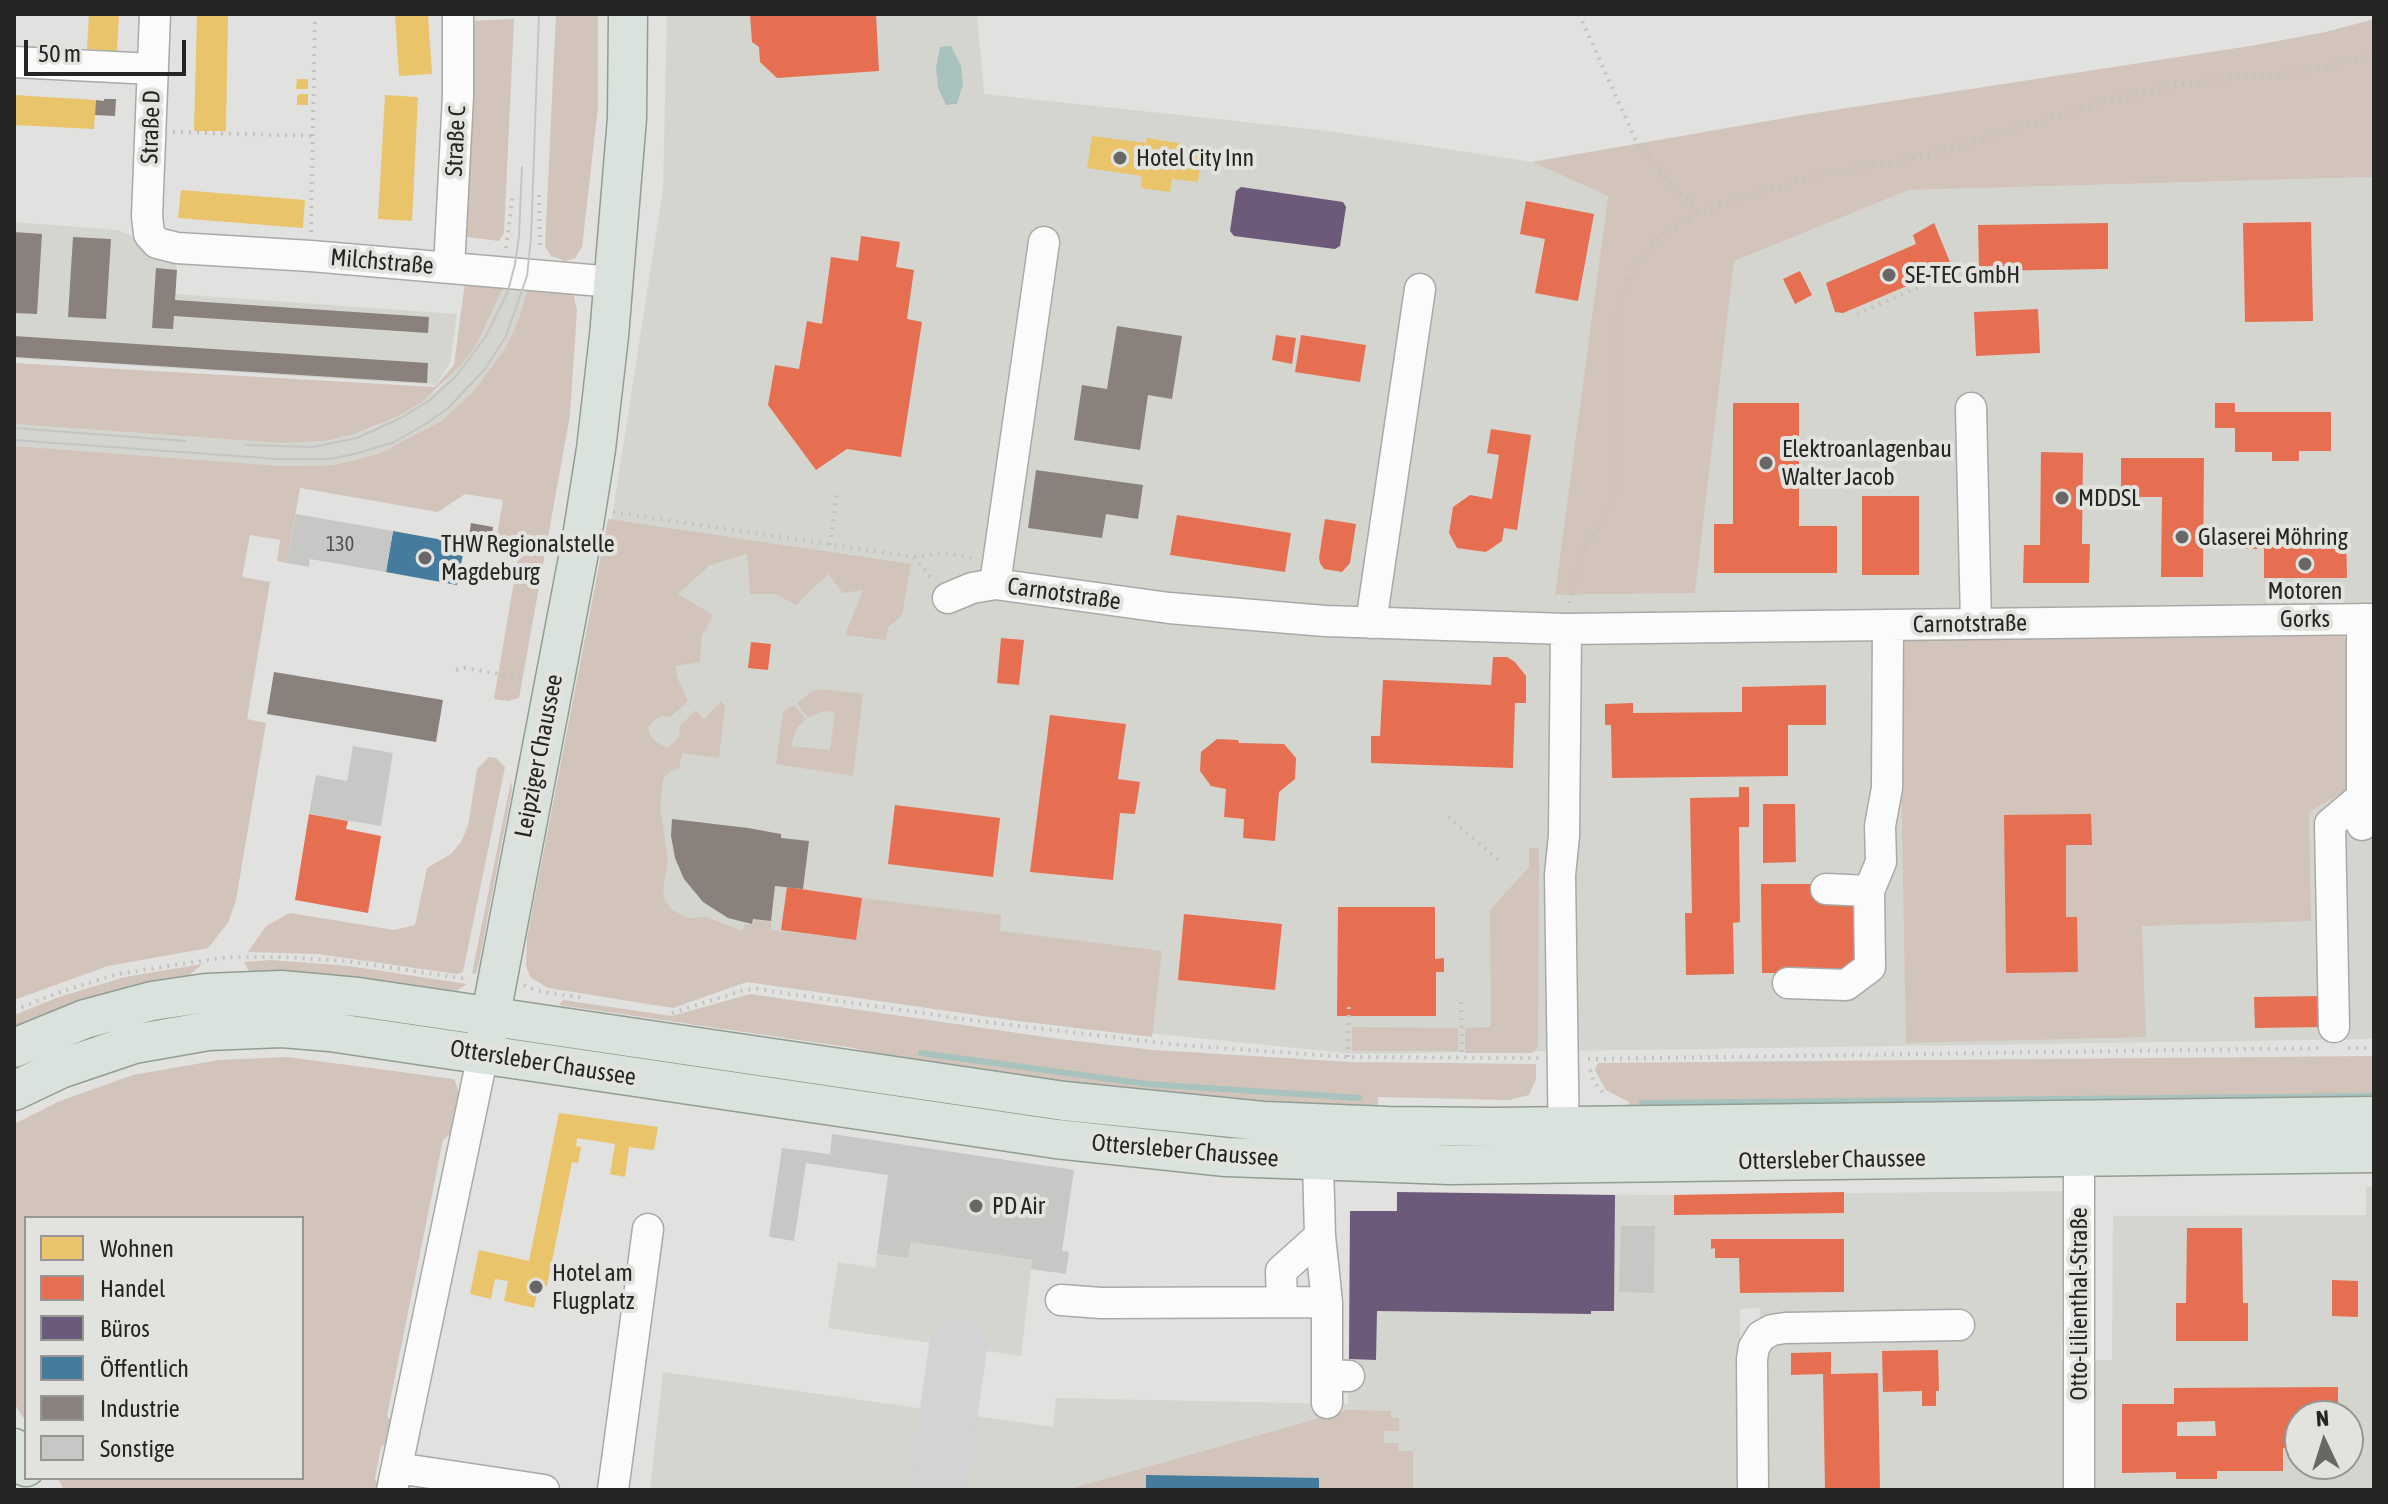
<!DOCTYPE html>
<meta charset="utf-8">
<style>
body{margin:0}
#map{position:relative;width:2388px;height:1504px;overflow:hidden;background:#e1e2e0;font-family:"Asap Condensed",sans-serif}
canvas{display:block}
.frame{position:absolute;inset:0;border:16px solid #252523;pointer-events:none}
.legend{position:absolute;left:24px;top:1216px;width:280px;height:264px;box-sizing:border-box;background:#e2e3df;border:2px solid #969794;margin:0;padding:10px 14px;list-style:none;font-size:24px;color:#252523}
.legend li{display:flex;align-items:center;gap:16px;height:40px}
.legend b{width:40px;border:2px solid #969794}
.north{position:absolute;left:2284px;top:1400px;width:80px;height:80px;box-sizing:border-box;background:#e2e3df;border:2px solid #969794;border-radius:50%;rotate:356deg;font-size:22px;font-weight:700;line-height:32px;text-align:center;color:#252523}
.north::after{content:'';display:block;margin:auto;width:28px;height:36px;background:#676765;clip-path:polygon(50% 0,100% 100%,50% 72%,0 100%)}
.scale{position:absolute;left:24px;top:40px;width:162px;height:36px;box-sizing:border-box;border:4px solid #252523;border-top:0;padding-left:10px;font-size:24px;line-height:28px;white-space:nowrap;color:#252523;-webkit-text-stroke:6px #e2e3df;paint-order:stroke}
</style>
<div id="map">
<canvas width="2388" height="1504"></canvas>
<div class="frame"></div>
<ul class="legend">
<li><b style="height:22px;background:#e9c46a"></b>Wohnen</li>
<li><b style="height:22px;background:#e76f51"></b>Handel</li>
<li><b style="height:22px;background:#6d597a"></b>Büros</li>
<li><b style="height:22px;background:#457b9d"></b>Öffentlich</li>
<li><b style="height:22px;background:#8a817c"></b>Industrie</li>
<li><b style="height:22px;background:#c7c7c6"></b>Sonstige</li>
</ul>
<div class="north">N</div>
<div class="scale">50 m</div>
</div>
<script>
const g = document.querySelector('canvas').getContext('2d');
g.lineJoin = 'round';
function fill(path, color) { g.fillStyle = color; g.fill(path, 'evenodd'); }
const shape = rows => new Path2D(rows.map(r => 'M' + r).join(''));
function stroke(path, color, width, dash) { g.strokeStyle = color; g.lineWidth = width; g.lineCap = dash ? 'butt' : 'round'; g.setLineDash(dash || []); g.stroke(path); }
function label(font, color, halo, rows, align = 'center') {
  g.font = font + ' "Asap Condensed",sans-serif'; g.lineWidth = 8; g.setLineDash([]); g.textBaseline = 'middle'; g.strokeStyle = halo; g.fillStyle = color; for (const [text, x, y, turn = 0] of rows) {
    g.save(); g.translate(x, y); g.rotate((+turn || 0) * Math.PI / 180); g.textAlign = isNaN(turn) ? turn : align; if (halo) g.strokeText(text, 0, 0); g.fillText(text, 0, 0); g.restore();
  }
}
fill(shape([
 [667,14,977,14,984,94,1329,131,1532,162,1608,196,1556,595,1695,593,1734,261,1909,190,2374,177,2374,1039,1355,1054,1029,1021,744,975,671,1004,611,524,663,189],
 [14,222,117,230,177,255,175,294,457,314,450,363,436,385,14,358],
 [505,284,529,285,517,324,504,350,489,373,475,390,441,421,381,453,335,465,281,466,14,446,14,424,280,443,325,441,355,434,375,427,437,390,476,345],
 [2366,1187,2374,1187,2374,1490,1764,1490,1760,1308,1740,1309,1740,1490,650,1490,663,1372,1053,1427,1056,1398,1348,1404,1350,1211,1396,1211,1397,1192,1660,1195,2065,1191,2061,1360,2112,1360,2113,1216,2366,1215],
 [2300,1416,2348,1416,2348,1464,2300,1464],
 [911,1242,1032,1260,1021,1356,828,1328,838,1262,875,1268,877,1254,908,1258]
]), '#d4d5cf');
fill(shape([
 [556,14,598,14,598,107,582,247,575,258,565,261,551,256,545,246],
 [514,19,504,233,499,241,459,236,469,21],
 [2374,19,2374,177,1909,190,1734,261,1695,593,1555,595,1608,196,1532,162,1802,115,2256,45,2326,32],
 [465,282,505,284,476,345,460,366,423,401,398,416,355,434,325,441,280,443,14,424,14,363,435,387,454,365],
 [529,285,572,289,577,310,570,415,519,698,508,701,494,699,519,552,495,547,503,500,465,494,438,512,300,488,287,563,277,561,280,540,250,535,242,577,270,582,247,719,266,723,236,900,228,923,208,948,108,966,14,1000,14,446,281,466,335,465,381,453,441,421,475,390,504,350,517,324],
 [608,519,911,564,902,615,888,627,886,640,845,635,863,590,843,593,828,574,796,605,775,594,750,594,747,554,710,565,678,594,713,615,702,635,700,662,675,666,678,679,688,701,670,717,661,716,652,722,648,727,651,736,656,742,668,748,679,737,680,726,696,710,704,719,721,701,725,707,719,758,682,753,679,769,669,772,663,779,660,807,668,862,663,890,665,900,672,910,688,918,705,917,743,931,744,924,753,925,754,920,771,922,771,930,856,940,862,898,1001,915,1000,931,1162,951,1152,1037,1018,1021,747,982,673,1008,548,988,530,977,526,965,527,938],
 [2343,636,2352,650,2350,788,2309,812,2311,921,2142,926,2146,1037,1906,1043,1899,659,1903,640],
 [823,689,863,694,853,776,776,764,783,712,794,705,806,719,796,729,791,746,830,750,835,712,823,711,808,718,797,703,812,691],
 [489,757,496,758,505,767,463,972,457,974,318,954,248,952,266,926,290,913,394,930,415,925,427,868,451,854,461,842,468,826,477,769],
 [511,781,512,790,479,962,476,974,472,973],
 [1529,848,1539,848,1538,1046,1532,1053,1465,1053,1465,1028,1491,1027,1490,910,1529,867],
 [271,960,349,966,467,984,453,993,250,973,244,962],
 [202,964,185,979,14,1035,14,1015,59,997,125,977],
 [750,994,1059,1039,1154,1050,1350,1062,1536,1064,1536,1079,1529,1095,1509,1100,1378,1097,1378,1115,1135,1098,890,1058,854,1048,559,1005,563,1000,672,1016],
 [1352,1027,1458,1028,1458,1051,1352,1051],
 [2374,1056,2374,1104,1629,1114,1629,1102,1606,1090,1595,1070,1598,1063],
 [287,1057,454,1079,458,1090,460,1103,455,1130,443,1140,387,1416,394,1425,391,1440,381,1447,375,1478,380,1490,64,1490,58,1478,302,1478,302,1218,26,1218,26,1422,14,1403,14,1124,60,1101,133,1075,219,1060],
 [1348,1410,1391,1411,1391,1418,1399,1418,1399,1431,1384,1431,1384,1443,1398,1443,1399,1451,1413,1451,1413,1490,1066,1490]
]), '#d2c3bb');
fill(shape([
 [951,46,961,66,963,84,957,104,946,105,938,88,936,68,940,47]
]), '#a8c2be');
fill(shape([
 [89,14,119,14,117,51,87,49],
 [197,14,228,14,226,131,194,131],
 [395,14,428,14,432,74,399,76],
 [297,79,308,79,308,89,296,89],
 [300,94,308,94,308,105,297,105,297,96],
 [14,95,96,100,94,129,14,125],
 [385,95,418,97,412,221,378,219],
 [1092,136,1146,143,1146,138,1179,143,1178,150,1202,153,1198,182,1172,179,1170,192,1141,188,1142,176,1087,168],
 [181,190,305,200,303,228,178,218],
 [559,1113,658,1127,654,1150,629,1147,625,1177,610,1174,615,1144,577,1138,576,1146,581,1147,578,1163,572,1162,547,1286,539,1285,534,1308,504,1301,508,1281,495,1279,491,1299,470,1294,479,1250,529,1261]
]), '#e9c46a');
fill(shape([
 [750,14,876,14,879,71,777,78,760,62,759,47,752,42],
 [1526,201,1594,214,1578,301,1535,293,1545,239,1520,234],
 [2311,222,2313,321,2245,322,2243,223],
 [1934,223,1952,267,1843,313,1835,312,1826,283,1916,244,1913,235],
 [2108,223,2108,269,1979,271,1978,225],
 [861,236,900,242,896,267,914,270,907,319,922,322,901,457,847,449,816,470,768,405,775,365,799,369,807,321,822,324,831,257,858,261],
 [1800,271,1812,295,1795,304,1783,279],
 [2038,309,2040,353,1976,356,1974,312],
 [1276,335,1296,338,1292,364,1272,360],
 [1301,335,1366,345,1360,382,1295,372],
 [1733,403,1799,403,1799,526,1837,526,1837,573,1714,573,1714,524,1733,524],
 [2215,403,2235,403,2235,412,2331,412,2331,451,2299,451,2299,461,2272,461,2272,452,2235,452,2235,428,2215,428],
 [1491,429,1531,435,1517,530,1504,528,1502,541,1486,552,1457,548,1449,533,1453,507,1470,495,1492,499,1499,455,1487,453],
 [2041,452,2083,453,2082,544,2090,544,2089,583,2023,583,2024,545,2040,545],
 [2121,458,2204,458,2203,577,2161,577,2162,497,2121,497],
 [1862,496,1919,496,1919,575,1862,575],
 [1177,515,1291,533,1285,572,1170,555],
 [1325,519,1356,524,1350,563,1342,572,1324,569,1320,563,1319,558],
 [2346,529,2347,578,2264,578,2264,549,2244,549,2244,530],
 [1001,638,1024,640,1019,685,997,683],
 [751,642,771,644,768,670,748,668],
 [1493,657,1507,657,1515,662,1526,676,1526,703,1515,703,1513,768,1371,763,1371,736,1380,736,1383,680,1491,685],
 [1826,685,1826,725,1788,725,1788,776,1612,778,1611,725,1605,725,1605,704,1633,703,1633,713,1742,712,1742,687],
 [1050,715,1126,724,1118,779,1140,782,1135,814,1120,813,1113,880,1030,872],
 [1217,739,1238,740,1239,743,1284,744,1296,758,1295,779,1279,792,1275,841,1243,838,1244,819,1224,817,1226,789,1211,786,1200,771,1201,752],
 [1739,787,1749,787,1749,827,1739,827,1740,922,1733,923,1734,974,1686,975,1685,913,1692,913,1690,798,1739,797],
 [1763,804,1795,804,1796,862,1763,863],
 [895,805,1000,818,993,877,888,864],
 [309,814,348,821,346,829,381,836,368,913,295,900],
 [2091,814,2092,845,2066,845,2066,917,2077,917,2078,972,2006,973,2004,815],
 [1761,884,1812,884,1812,898,1851,898,1864,912,1864,959,1851,973,1762,973],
 [787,887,862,898,856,940,781,930],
 [1338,907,1435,907,1435,959,1444,958,1444,972,1436,972,1436,1016,1337,1016],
 [1184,914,1282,924,1275,990,1178,980],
 [2324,996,2324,1027,2255,1028,2254,997],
 [1844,1192,1844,1213,1674,1215,1674,1195],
 [2187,1228,2242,1228,2243,1303,2248,1303,2248,1341,2176,1341,2176,1303,2186,1303],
 [1711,1239,1844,1239,1844,1292,1740,1293,1739,1258,1715,1258,1715,1248,1711,1249],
 [2332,1280,2358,1281,2358,1317,2332,1316],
 [1938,1350,1939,1391,1936,1391,1936,1406,1922,1406,1922,1391,1883,1392,1882,1351],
 [1831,1352,1831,1374,1878,1373,1880,1490,1825,1490,1823,1374,1791,1375,1791,1353],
 [2338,1387,2338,1416,2300,1416,2300,1448,2283,1448,2283,1471,2217,1471,2217,1479,2176,1479,2176,1472,2122,1473,2122,1404,2174,1404,2174,1388],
 [2215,1421,2216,1436,2177,1436,2177,1422]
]), '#e76f51');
fill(shape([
 [1241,187,1343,202,1346,207,1340,246,1335,249,1234,236,1230,231,1236,191],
 [1397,1192,1615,1195,1614,1311,1591,1311,1591,1314,1377,1311,1376,1360,1349,1359,1350,1211,1397,1211]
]), '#6d597a');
fill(shape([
 [393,531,465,544,457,585,386,572],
 [1146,1475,1319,1478,1319,1490,1146,1490]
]), '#457b9d');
fill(shape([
 [104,99,116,99,115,116,95,115,96,100,104,101],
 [14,232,42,234,37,314,14,313],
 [73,237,111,239,106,319,68,317],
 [156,268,177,270,175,300,429,317,428,333,174,316,173,329,152,328],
 [1117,326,1182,336,1172,399,1148,395,1140,450,1074,440,1082,385,1107,389],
 [14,336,428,363,427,383,14,357],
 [1036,470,1143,485,1138,519,1106,514,1102,538,1028,528],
 [471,523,493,527,490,547,468,543],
 [274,672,443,700,436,742,267,714],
 [672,819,748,828,781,834,781,838,809,841,803,889,775,886,771,921,753,919,752,924,728,918,703,902,684,879,675,858,671,836]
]), '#8a817c');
stroke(shape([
 [921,1053,1147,1084,1359,1098],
 [1642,1103,2374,1096]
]), '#a8c2be', 6);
stroke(shape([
 [938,1490,958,1347]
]), '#d2d3d2', 58);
fill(shape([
 [296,514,393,531,386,572,310,559,309,567,287,563],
 [353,746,393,753,381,826,309,814,316,775,347,781],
 [832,1134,1074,1170,1062,1251,1069,1252,1066,1274,1031,1269,1032,1260,911,1242,908,1258,877,1254,888,1175,806,1163,794,1241,769,1237,782,1148,830,1154],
 [1621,1226,1655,1226,1654,1293,1619,1292]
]), '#c7c7c6');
const minor = shape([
 [155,14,147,216,149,234,157,243,177,248,311,256,613,282],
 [14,62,153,69],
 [449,268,458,96,458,14],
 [1971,408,1976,624],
 [995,584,1044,242],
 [948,598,972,588,995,584,1169,608,1325,621,1566,629,2374,619],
 [2362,619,2362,825],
 [1371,623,1420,289],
 [1869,891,1881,862,1880,826,1887,788,1888,625],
 [1788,983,1846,985,1870,967,1869,891,1826,889],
 [2334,1027,2330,824,2361,798],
 [1564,1147,1560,875,1564,836,1566,629],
 [1318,1162,1320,1236,1327,1302,1327,1375,1349,1376],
 [1061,1300,1101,1303,1327,1302],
 [1282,1302,1281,1271,1320,1236],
 [1327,1403,1327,1375],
 [397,1468,544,1490],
 [392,1490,483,1054],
 [613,1490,648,1229],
 [1753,1490,1752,1359,1754,1347,1761,1336,1772,1330,1785,1328,1959,1325],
 [2079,1490,2079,1137]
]);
const major = shape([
 [486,1040,582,537,596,449,609,336,627,118,628,14],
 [14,1048,85,1019,152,1001,206,993,281,990,358,997,1064,1101,1263,1121,1388,1126,1494,1127,2374,1116],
 [14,1091,60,1069,134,1044,208,1031,282,1028,330,1032,1056,1139,1226,1157,1450,1165,2374,1153],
 [14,1448,26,1467]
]);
stroke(minor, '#a9a9a8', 33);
stroke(major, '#909d93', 41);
stroke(shape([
 [1579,14,1637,143,1671,185,1700,212],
 [173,132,312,136],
 [539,195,540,251],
 [311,232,315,14],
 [506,248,513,194],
 [1857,314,1937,279],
 [613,512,914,557,934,581],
 [830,545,837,493],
 [914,557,944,553,973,558],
 [1569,603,1579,559,1609,509,1614,496,1617,471,1614,343,1620,304,1637,262,1665,232,1700,212,1774,188,1819,175,1929,155,2110,100,2189,83,2318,70,2374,54],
 [456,670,464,668,526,678],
 [1448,817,1502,863],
 [524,985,537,991,585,998],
 [1461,1002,1462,1058],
 [14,1010,63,991,118,974,227,957,283,957,346,961,467,979],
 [672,1013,744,990,757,989,977,1021,1180,1045,1348,1057,1540,1058],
 [2348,1048,2374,1048],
 [1348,1057,1349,1003],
 [1588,1059,2320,1048],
 [1590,1070,1594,1082,1606,1096]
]), '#c2c2c1', 4, [2, 6]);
stroke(minor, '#fafbfa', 30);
stroke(major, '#dae2dd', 38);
stroke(shape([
 [14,428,186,441],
 [14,440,278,459,328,459,355,454,394,442,424,425,448,408,485,369,506,336,527,276,531,238,539,14],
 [245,445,312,447,357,438,403,417,430,400,456,376,486,336,508,291,515,264,519,236,522,167]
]), '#c4c4c3', 2);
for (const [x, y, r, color] of [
 [1120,158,8,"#676765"],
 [1889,275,8,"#676765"],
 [1766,463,8,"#676765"],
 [2062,498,8,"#676765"],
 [2182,537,8,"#676765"],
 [425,558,8,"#676765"],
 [2305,564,8,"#676765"],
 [976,1206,8,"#676765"],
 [536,1287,8,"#676765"]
]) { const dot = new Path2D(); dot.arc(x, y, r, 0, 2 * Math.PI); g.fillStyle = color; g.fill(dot); stroke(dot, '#e2e3df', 3); }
label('20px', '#4e4e4c', null, [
 ["130",340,545]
]);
label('24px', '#252523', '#e2e3df', [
 ["Straße D",151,127,-88],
 ["Straße C",456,141,-87],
 ["Milchstraße",382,262,5],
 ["Carnotstraße",1064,594,8],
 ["Carnotstraße",1970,624,-1],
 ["Leipziger Chaussee",539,756,-79],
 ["Ottersleber Chaussee",543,1063,9],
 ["Ottersleber Chaussee",1185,1151,5],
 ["Ottersleber Chaussee",1832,1160,-1],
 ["Otto-Lilienthal-Straße",2079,1304,-90]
]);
label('24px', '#252523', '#e2e3df', [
 ["Hotel City Inn",1136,158],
 ["SE-TEC GmbH",1905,275],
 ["Elektroanlagenbau",1782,449],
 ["Walter Jacob",1782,477],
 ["MDDSL",2078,498],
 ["Glaserei Möhring",2198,537],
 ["THW Regionalstelle",441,544],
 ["Magdeburg",441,572],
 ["Motoren",2305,591,"center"],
 ["Gorks",2305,619,"center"],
 ["PD Air",992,1206],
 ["Hotel am",552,1273],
 ["Flugplatz",552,1301]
], 'left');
</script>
